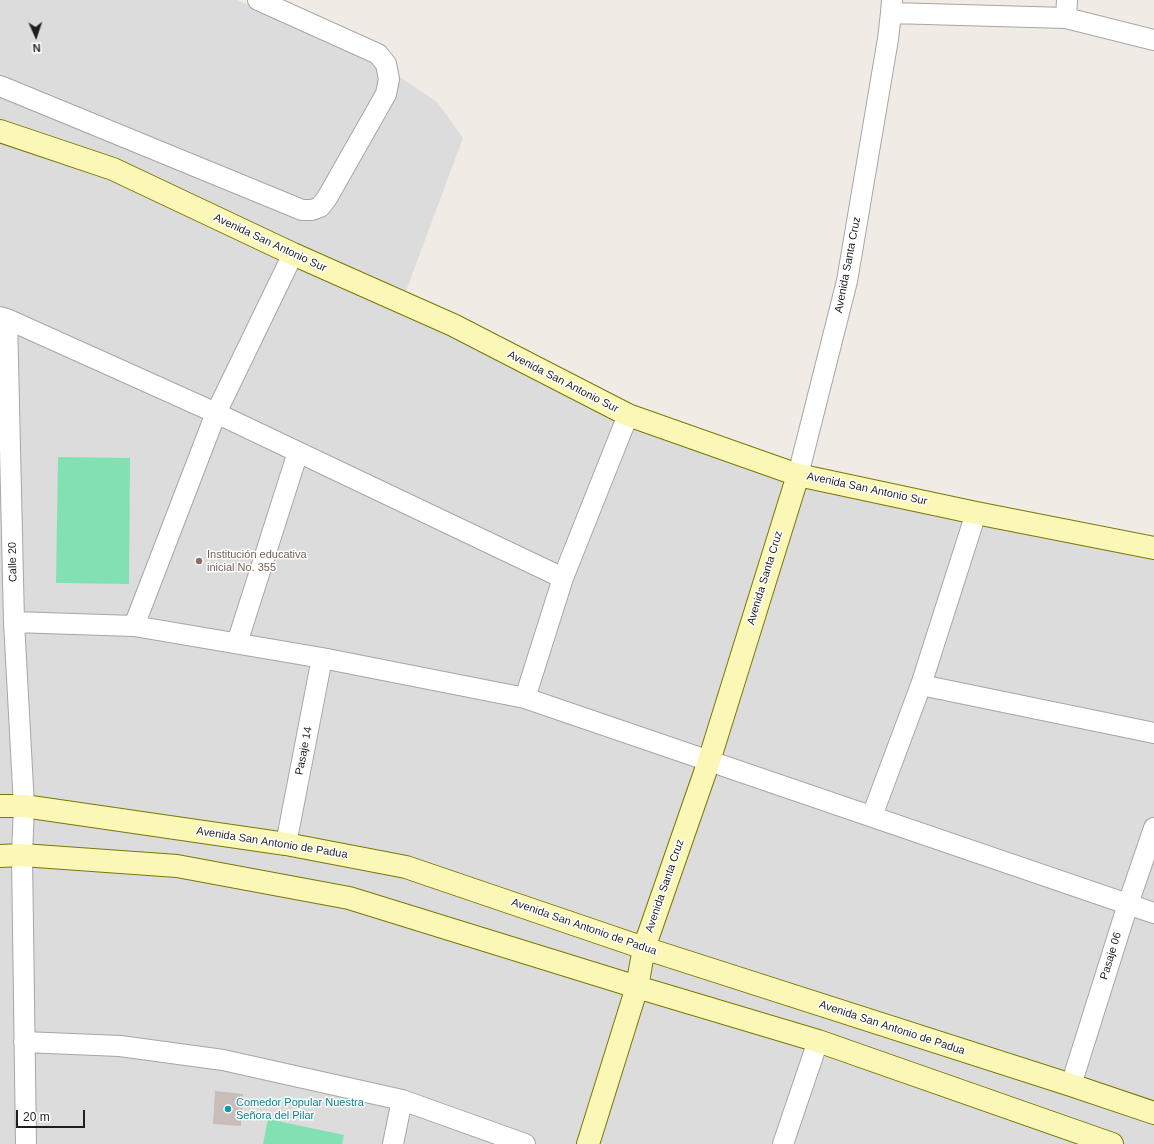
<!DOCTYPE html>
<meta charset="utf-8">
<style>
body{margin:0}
#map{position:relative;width:1154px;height:1144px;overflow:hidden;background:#f0ebe5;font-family:Arial,sans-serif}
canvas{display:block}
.north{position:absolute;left:16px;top:16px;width:40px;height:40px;-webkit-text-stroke:3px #fff;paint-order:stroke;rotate:177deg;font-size:11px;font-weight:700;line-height:16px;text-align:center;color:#1f1f1f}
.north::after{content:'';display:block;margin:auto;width:14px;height:18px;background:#1f1f1f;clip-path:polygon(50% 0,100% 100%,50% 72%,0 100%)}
.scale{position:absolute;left:16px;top:1110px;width:69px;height:18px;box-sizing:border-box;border:2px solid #1f1f1f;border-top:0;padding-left:5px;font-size:12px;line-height:14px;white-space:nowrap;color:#1f1f1f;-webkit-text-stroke:3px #fff;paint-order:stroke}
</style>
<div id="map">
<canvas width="1154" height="1144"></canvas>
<div class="north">N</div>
<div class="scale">20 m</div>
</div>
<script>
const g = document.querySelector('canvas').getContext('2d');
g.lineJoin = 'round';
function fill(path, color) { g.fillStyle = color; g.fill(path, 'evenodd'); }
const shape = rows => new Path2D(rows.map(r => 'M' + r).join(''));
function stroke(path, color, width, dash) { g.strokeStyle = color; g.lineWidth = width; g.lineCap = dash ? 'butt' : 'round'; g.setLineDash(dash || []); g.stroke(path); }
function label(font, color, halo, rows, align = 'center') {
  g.font = font + ' Arial,sans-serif'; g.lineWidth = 3; g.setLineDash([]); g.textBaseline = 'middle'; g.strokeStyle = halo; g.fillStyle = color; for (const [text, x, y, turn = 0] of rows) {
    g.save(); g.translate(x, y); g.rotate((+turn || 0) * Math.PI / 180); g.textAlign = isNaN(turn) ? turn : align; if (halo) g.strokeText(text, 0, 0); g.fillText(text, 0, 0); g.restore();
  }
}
fill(shape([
 [0,0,237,0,379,63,437,102,463,138,400,307,646,428,1154,552,1154,1144,0,1144]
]), '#dddcdc');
fill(shape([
 [58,457,130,458,129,584,56,583],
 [268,1119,344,1135,342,1144,263,1144]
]), '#81e1b3');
fill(shape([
 [215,1091,243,1094,241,1126,213,1124]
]), '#c8bdb8');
const street = shape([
 [891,13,1066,18,1154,40],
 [1066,18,1067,0],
 [0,86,302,210,312,210,320,207,327,198,386,94,389,79,386,64,378,54,258,0],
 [0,317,7,319,216,413,563,578],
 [7,319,14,622,24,806,22,855,26,1144],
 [798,475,847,281,888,39,891,13,892,0],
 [14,622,134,626,322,658,525,698,1154,913],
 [134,626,216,413,293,254],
 [237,643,298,452],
 [921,685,1154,733],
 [525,698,563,578,628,415],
 [872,816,921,685,976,513],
 [286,844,322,658],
 [24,1042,120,1046,223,1060,402,1100,525,1144],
 [1071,1085,1128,904,1154,828],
 [393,1144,402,1100],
 [783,1144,818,1041]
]);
const secondary = shape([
 [0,131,113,169,293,254,453,325,628,415,798,475,976,513,1154,548],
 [0,806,24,806,286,844,406,867,644,948,1071,1085,1154,1113],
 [0,856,22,855,177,866,349,898,637,987,818,1041,1112,1144],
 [588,1144,637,987,644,948,709,761,798,475]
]);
stroke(street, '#a6a6a6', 22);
stroke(secondary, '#777902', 24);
stroke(street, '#fff', 20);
stroke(secondary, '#fbf8b7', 22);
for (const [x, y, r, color] of [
 [199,561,4,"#8d6e63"],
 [228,1109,4,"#0f9aa8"]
]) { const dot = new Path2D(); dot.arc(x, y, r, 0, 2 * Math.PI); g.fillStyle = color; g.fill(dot); stroke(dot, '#fff', 1.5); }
label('11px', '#1f1f1f', '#fff', [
 ["Avenida San Antonio Sur",270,243,25],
 ["Avenida Santa Cruz",848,265,-79],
 ["Avenida San Antonio Sur",563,382,27],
 ["Avenida San Antonio Sur",867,489,12],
 ["Calle 20",13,562,-91],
 ["Avenida Santa Cruz",765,578,-73],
 ["Pasaje 14",304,751,-79],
 ["Avenida San Antonio de Padua",272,843,9],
 ["Avenida Santa Cruz",665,886,-71],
 ["Avenida San Antonio de Padua",584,927,19],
 ["Pasaje 06",1111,956,-73],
 ["Avenida San Antonio de Padua",892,1028,18]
]);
label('11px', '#785e54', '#fff', [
 ["Institución educativa",207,555],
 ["inicial No. 355",207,568]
], 'left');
label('11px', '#0d838f', '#fff', [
 ["Comedor Popular Nuestra",236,1103],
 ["Señora del Pilar",236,1116]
], 'left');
</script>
